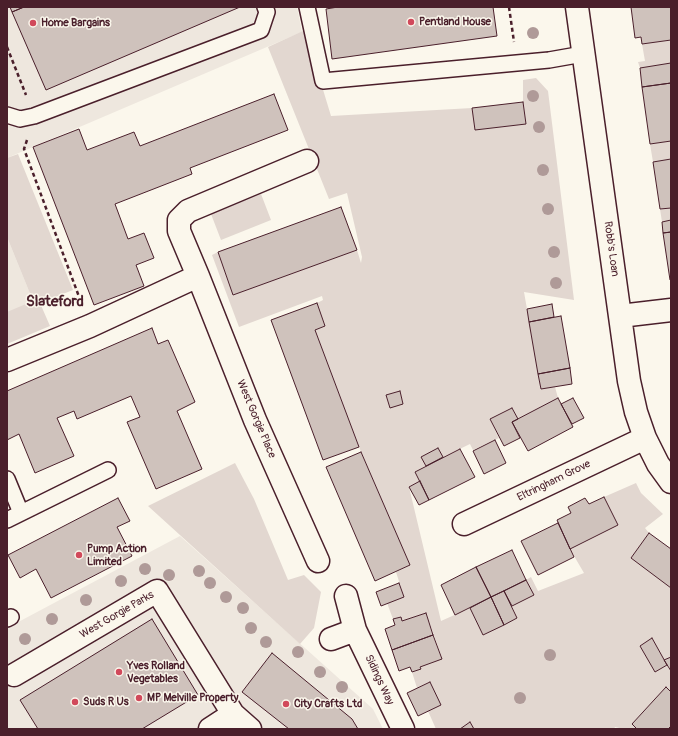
<!DOCTYPE html>
<style>
body{margin:0}
#map{position:relative;width:678px;height:736px;overflow:hidden;background:#fbf7ec;font-family:Pangolin,sans-serif}
canvas{display:block}
.frame{position:absolute;inset:0;border:8px solid #4a1f2b;pointer-events:none}
</style>
<div id="map">
<canvas width="678" height="736"></canvas>
<div class="frame"></div>
</div>
<script>
const g = document.querySelector('canvas').getContext('2d');
g.lineJoin = 'round';
function fill(path, color) { g.fillStyle = color; g.fill(path, 'evenodd'); }
const shape = rows => new Path2D(rows.map(r => 'M' + r).join(''));
function stroke(path, color, width, dash) { g.strokeStyle = color; g.lineWidth = width; g.lineCap = dash ? 'butt' : 'round'; g.setLineDash(dash || []); g.stroke(path); }
function label(font, color, halo, rows, align = 'center') {
  g.font = font + ' Pangolin,sans-serif'; g.lineWidth = 3; g.setLineDash([]); g.textBaseline = 'middle'; g.strokeStyle = halo; g.fillStyle = color; for (const [text, x, y, turn = 0] of rows) {
    g.save(); g.translate(x, y); g.rotate((+turn || 0) * Math.PI / 180); g.textAlign = isNaN(turn) ? turn : align; if (halo) g.strokeText(text, 0, 0); g.fillText(text, 0, 0); g.restore();
  }
}
fill(shape([
 [7,7,297,7,302,32,7,158],
 [7,237,33,301,7,320],
 [180,536,373,709,383,729,7,729,7,628]
]), '#eee7de');
fill(shape([
 [303,31,311,50,331,116,472,108,475,130,526,124,523,102,523,80,536,78,548,91,574,300,524,292,541,389,555,387,558,398,518,419,512,408,490,419,499,438,473,450,470,444,443,457,438,448,422,457,426,466,415,472,420,481,409,487,441,621,470,608,483,635,517,618,512,606,534,595,526,580,531,577,538,591,584,573,570,549,618,525,604,497,636,483,641,493,663,514,645,528,649,533,631,558,671,588,671,657,664,660,652,639,640,646,655,672,667,665,671,671,671,692,666,687,632,724,637,729,624,729,615,727,614,729,474,729,470,722,460,729,436,729,428,711,440,705,430,682,417,688,412,672,421,669,420,667,442,658,426,613,402,621,401,617,393,619,387,603,404,597,396,572,410,565,359,447,315,330,325,326,317,303,323,300,322,296,239,327,212,255,218,252,233,295,357,250,361,263,362,257,347,193,329,199,268,47],
 [400,391,403,403,390,407,386,395],
 [671,40,671,63,640,68,638,62,645,61,642,44],
 [671,141,671,159,653,162,650,144],
 [18,154,73,290,40,303,50,326,7,344,7,312,33,301,7,237,7,158],
 [261,194,271,220,221,240,211,214],
 [671,208,671,220,662,222,660,209],
 [235,463,254,499,288,580,304,575,321,592,314,628,300,644,148,506]
]), '#e2d7d0');
const building = shape([
 [10,7,24,7,12,12,10,7],
 [24,7,240,7,46,90,12,12,24,7],
 [338,7,493,7,497,36,332,59,326,9,338,7],
 [631,7,671,7,671,40,642,44,641,37,635,38,631,7],
 [671,63,671,83,642,87,640,68,671,63],
 [671,83,671,141,650,144,642,87,671,83],
 [274,94,288,130,190,168,192,174,115,204,128,239,144,233,154,258,136,265,144,286,94,305,33,147,79,129,87,150,134,132,140,146,274,94],
 [523,102,526,124,475,130,472,108,523,102],
 [671,159,671,208,660,209,653,162,671,159],
 [341,207,357,250,233,295,218,252,341,207],
 [671,220,671,232,663,233,662,222,671,220],
 [671,232,671,280,670,280,663,233,671,232],
 [317,303,325,326,315,330,359,447,323,460,271,320,317,303],
 [552,304,554,317,529,322,527,309,552,304],
 [561,316,570,368,538,374,529,322,561,316],
 [152,328,158,344,168,340,195,402,177,411,202,469,156,489,127,422,140,417,131,396,77,419,74,411,57,418,74,456,35,473,19,434,7,440,7,391,152,328],
 [570,368,572,384,541,389,538,374,570,368],
 [400,391,403,404,390,408,386,395,400,391],
 [558,398,573,427,528,451,512,422,558,398],
 [573,398,584,418,572,424,561,404,573,398],
 [512,408,518,419,512,422,520,438,504,446,490,419,512,408],
 [495,440,506,463,484,474,473,451,495,440],
 [438,448,443,457,426,466,421,457,438,448],
 [460,449,475,477,429,500,415,472,460,449],
 [361,452,410,565,375,581,326,467,361,452],
 [420,481,429,500,419,505,409,487,420,481],
 [604,497,618,525,570,549,557,520,571,513,568,507,585,498,589,504,604,497],
 [118,498,130,521,117,527,132,556,51,598,36,569,20,578,8,555,118,498],
 [558,523,574,557,538,575,521,541,558,523],
 [649,533,671,549,671,588,631,558,649,533],
 [512,550,526,580,491,597,476,567,512,550],
 [476,567,491,597,455,615,441,585,476,567],
 [526,580,534,595,512,606,504,591,526,580],
 [399,583,404,597,381,606,376,592,399,583],
 [504,591,517,618,504,625,491,597,504,591],
 [491,597,504,625,483,635,470,608,491,597],
 [426,613,433,635,392,650,385,629,395,625,393,619,401,617,402,621,426,613],
 [152,619,198,695,142,729,38,729,20,700,152,619],
 [433,635,442,659,420,667,421,669,412,672,410,667,399,671,392,650,433,635],
 [652,638,667,665,655,672,640,646,652,638],
 [272,653,352,719,358,729,289,729,242,692,272,653],
 [671,657,671,671,664,660,671,657],
 [430,682,441,705,418,716,407,693,430,682],
 [666,687,671,692,671,726,668,729,637,729,632,724,666,687],
 [470,722,474,729,460,729,470,722]
]);
fill(building, '#cfc2bc');
stroke(building, '#4a1f2b', 1);
const service = shape([
 [307,7,323,81,549,60,583,54],
 [7,115,20,119,34,116,261,30,267,12,265,7],
 [7,479,21,513],
 [7,520,108,470],
 [7,619,11,617]
]);
const minor = shape([
 [577,7,629,381,636,412,645,438,658,464,671,482],
 [307,161,188,211,179,220,179,231,198,276,255,420,318,561],
 [620,316,671,310],
 [7,360,90,326,198,276],
 [464,524,645,438],
 [346,596,355,630,403,729],
 [331,639,355,630],
 [14,675,157,591,233,714,250,729],
 [210,729,233,714]
]);
stroke(service, '#4a1f2b', 18);
stroke(minor, '#4a1f2b', 25);
stroke(shape([
 [509,7,514,42],
 [7,47,26,95],
 [27,140,24,149,81,302]
]), '#4a1f2b', 2.5, [4, 3]);
stroke(service, '#fbf7ec', 15);
stroke(minor, '#fbf7ec', 22);
g.fillStyle = '#af9a98';
for (const [x, y] of [
 [533,33],
 [533,96],
 [539,127],
 [543,170],
 [548,209],
 [554,252],
 [556,283],
 [145,569],
 [199,571],
 [169,575],
 [121,581],
 [210,583],
 [226,597],
 [86,600],
 [243,608],
 [52,619],
 [251,628],
 [25,639],
 [266,642],
 [298,652],
 [550,655],
 [320,672],
 [342,687],
 [520,698]
]) { g.beginPath(); g.arc(x, y, 6, 0, 2 * Math.PI); g.fill(); }
for (const [x, y, r, color] of [
 [411,22,4,"#d1495b"],
 [33,23,4,"#d1495b"],
 [79,555,4,"#d1495b"],
 [119,672,4,"#d1495b"],
 [139,698,4,"#d1495b"],
 [75,702,4,"#d1495b"],
 [286,704,4,"#d1495b"]
]) { const dot = new Path2D(); dot.arc(x, y, r, 0, 2 * Math.PI); g.fillStyle = color; g.fill(dot); stroke(dot, '#fbf7ec', 1.5); }
label('bold 11px', '#4a1f2b', '#fbf7ec', [
 ["Pentland House",419,22],
 ["Home Bargains",41,23],
 ["Pump Action",87,549],
 ["Limited",87,562],
 ["Yves Rolland",127,666],
 ["Vegetables",127,679],
 ["MP Melville Property",147,698],
 ["Suds R Us",83,702],
 ["City Crafts Ltd",294,704]
], 'left');
label('11px', '#4a1f2b', '#fbf7ec', [
 ["Robb's Loan",611,249,82],
 ["West Gorgie Place",256,419,67],
 ["Eltringham Grove",554,481,-26],
 ["West Gorgie Parks",117,615,-30],
 ["Sidings Way",379,680,65]
]);
label('bold 15px', '#4a1f2b', '#fbf7ec', [
 ["Slateford",55,302]
]);
</script>
